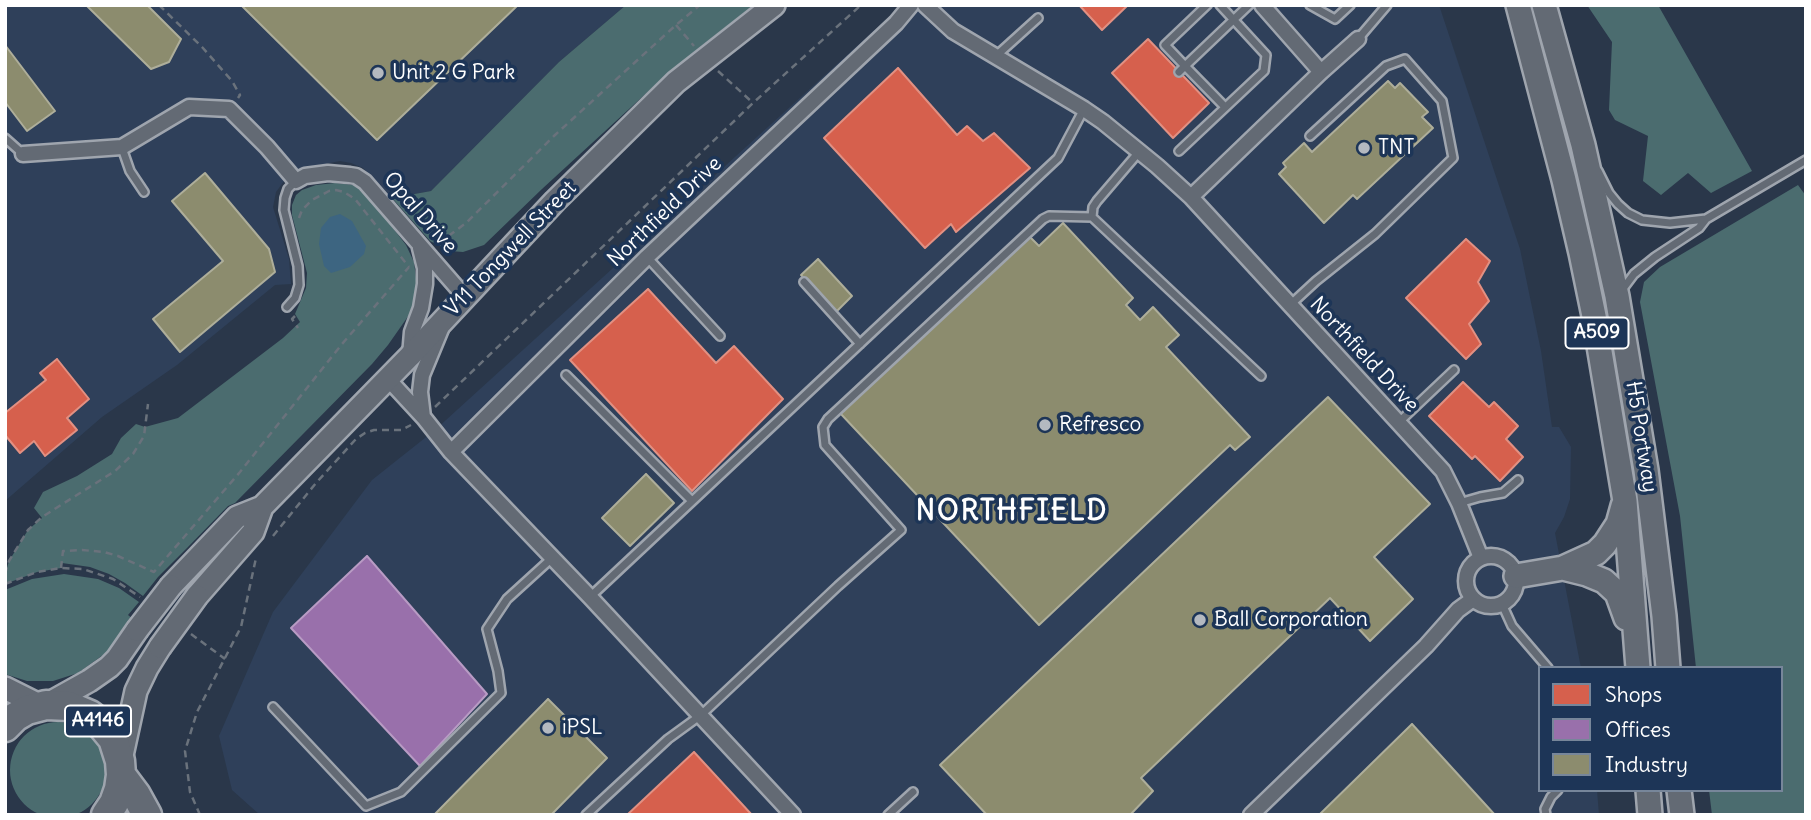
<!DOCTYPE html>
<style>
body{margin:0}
#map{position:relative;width:1811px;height:820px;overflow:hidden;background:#2a374a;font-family:Delius,sans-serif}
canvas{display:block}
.frame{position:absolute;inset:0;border:7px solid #fff;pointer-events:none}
.legend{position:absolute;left:1538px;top:666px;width:245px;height:126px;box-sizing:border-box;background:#1d3557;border:2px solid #77869a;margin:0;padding:9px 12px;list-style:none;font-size:21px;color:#fff}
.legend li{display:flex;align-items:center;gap:14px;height:35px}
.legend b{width:35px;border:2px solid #77869a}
</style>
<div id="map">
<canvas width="1811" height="820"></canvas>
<div class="frame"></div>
<ul class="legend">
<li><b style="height:19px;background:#d6604d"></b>Shops</li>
<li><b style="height:19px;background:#9970ab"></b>Offices</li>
<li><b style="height:19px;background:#8c8c6e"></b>Industry</li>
</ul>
</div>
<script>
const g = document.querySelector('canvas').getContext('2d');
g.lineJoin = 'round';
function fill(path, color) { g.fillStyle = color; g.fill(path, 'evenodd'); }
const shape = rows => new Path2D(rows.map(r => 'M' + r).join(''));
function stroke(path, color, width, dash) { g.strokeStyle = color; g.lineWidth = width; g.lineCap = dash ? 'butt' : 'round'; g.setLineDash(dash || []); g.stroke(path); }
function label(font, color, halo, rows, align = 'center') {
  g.font = font + ' Delius,sans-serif'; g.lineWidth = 7; g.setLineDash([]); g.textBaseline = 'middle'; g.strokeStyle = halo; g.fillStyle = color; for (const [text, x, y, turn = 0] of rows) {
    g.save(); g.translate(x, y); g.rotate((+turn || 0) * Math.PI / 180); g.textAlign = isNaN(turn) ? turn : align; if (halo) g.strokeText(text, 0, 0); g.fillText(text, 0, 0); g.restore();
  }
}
fill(shape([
 [5,5,626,5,559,62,431,191,392,198,363,168,351,163,340,161,298,169,290,173,276,192,273,207,289,259,291,284,275,285,177,365,102,417,5,501],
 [902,5,1439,5,1520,249,1541,351,1552,427,1559,427,1571,447,1570,499,1564,517,1555,533,1581,668,1540,668,1540,790,1597,790,1599,815,260,815,232,790,219,736,273,612,372,480,435,430]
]), '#2f405a');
fill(shape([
 [626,5,754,5,700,47,665,76,542,189,484,245,463,252,450,251,430,241,392,198,431,191,559,62],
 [1587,5,1658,5,1752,171,1711,193,1688,173,1661,195,1643,181,1648,136,1615,120,1609,110,1612,42],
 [335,183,353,185,366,193,406,245,414,262,417,286,413,304,409,315,388,345,372,364,235,503,228,506,187,548,158,577,143,596,125,583,109,574,90,567,62,563,61,568,37,572,5,584,5,574,9,561,28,530,42,518,34,508,43,492,77,476,112,454,121,438,136,424,145,427,178,418,283,338,300,322,295,314,306,288,307,273,292,215,292,205,296,195,302,190,316,185],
 [1798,185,1806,196,1806,815,1712,815,1709,790,1781,790,1781,668,1696,668,1680,516,1640,302,1644,282,1660,267],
 [64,574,98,579,119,588,139,602,128,615,133,619,107,652,78,673,53,681,27,681,5,674,5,590,32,579],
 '10 770a48 48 0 1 1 96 0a48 48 0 1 1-96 0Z'
]), '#4b6c6f');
fill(shape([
 [340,214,352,221,366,246,364,254,350,267,331,273,324,266,319,244,321,228,330,217]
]), '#3d6581');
const shops = shape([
 [1079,5,1128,5,1102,30,1079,5],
 [1148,39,1209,103,1173,138,1112,73,1148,39],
 [898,68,957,135,967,126,983,141,994,133,1030,168,956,232,951,224,925,248,824,138,898,68],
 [1466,239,1490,261,1478,282,1489,301,1469,324,1481,344,1466,359,1406,298,1466,239],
 [648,289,716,363,734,346,783,399,692,491,570,360,648,289],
 [57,359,89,399,67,418,77,430,45,456,34,441,20,453,5,435,5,413,46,380,40,373,57,359],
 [1463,382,1489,407,1494,402,1518,426,1506,439,1523,457,1500,481,1475,456,1472,459,1429,416,1463,382],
 [694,752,752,815,627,815,694,752]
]);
fill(shops, '#d6604d');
stroke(shops, '#e29082', 2);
const offices = shape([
 [367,556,487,694,420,766,291,628,367,556]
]);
fill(offices, '#9970ab');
stroke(offices, '#b89bc4', 2);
const industry = shape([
 [86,5,147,5,181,39,169,62,151,69,86,5],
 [241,5,518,5,377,140,241,5],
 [5,45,55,111,27,131,5,102,5,45],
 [1388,81,1395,88,1400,83,1428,112,1422,117,1433,128,1357,199,1353,195,1324,223,1279,174,1286,167,1283,163,1304,143,1312,152,1388,81],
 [205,173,269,249,275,272,180,352,153,319,223,261,172,201,205,173],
 [1063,223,1133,298,1126,305,1140,320,1153,307,1179,335,1166,347,1250,437,1235,450,1230,445,1039,625,840,413,1029,236,1039,246,1063,223],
 [818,259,852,296,836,312,801,275,818,259],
 [1328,397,1430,504,1374,557,1413,599,1370,641,1330,598,1141,778,1153,791,1130,815,987,815,940,765,1328,397],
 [646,474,674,503,630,546,602,518,646,474],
 [548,699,607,758,551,815,434,815,548,699],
 [1412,724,1495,815,1319,815,1412,724]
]);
fill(industry, '#8c8c6e');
stroke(industry, '#aeae9a', 2);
const lane = shape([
 [1310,5,1335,19,1350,5],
 [1358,39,1387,5],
 [996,56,1038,18],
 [1179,72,1185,66,1165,45,1207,5],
 [1225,107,1185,66,1249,5],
 [5,138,23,154],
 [122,148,130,171,144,192],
 [1179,151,1264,71,1266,55,1220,5],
 [1598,171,1609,193,1618,204,1628,213,1642,220,1670,223,1706,219],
 [1092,217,1093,207,1097,201,1139,152],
 [647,257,720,336],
 [804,282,860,344],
 [1622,290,1634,274,1655,257,1699,228,1706,219,1806,160],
 [1290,305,1316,281,1375,234,1453,158,1442,101,1405,59,1386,66,1310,136],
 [287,307,295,298,299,285,298,266,284,210,285,198,288,189,296,181],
 [566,375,692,501],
 [1398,423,1454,370],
 [1459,503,1480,497,1503,493,1518,480],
 [590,597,1058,158,1084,109],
 [1502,604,1512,626,1548,668],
 [273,707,366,806,401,792,501,693,498,671,487,629,507,599,552,558],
 [586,815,668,739,701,715,838,586,901,530,825,445,823,427,828,419,1043,219,1049,216,1092,217,1261,376],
 [888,815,913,792],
 [1546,815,1545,809,1551,797,1558,790]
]);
const street = shape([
 [925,5,953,31,1084,109,1103,122,1157,166,1191,197,1443,471,1459,503,1481,558],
 [1262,5,1321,72],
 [23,154,122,147,189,107,229,109,267,147,296,181,305,176,328,173,350,175,356,176,365,182,466,298],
 [1191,197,1321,72,1358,39],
 [410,356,412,332,421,308,425,284,425,268,420,248],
 [388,379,424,418,451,452,590,597,793,815],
 [423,417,420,392,422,375,441,329],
 [451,452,647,257,896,23,911,5],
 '1466 581a25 25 0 1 1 50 0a25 25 0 1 1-50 0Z',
 [1251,815,1426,646,1458,610,1473,599]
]);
const secondary = shape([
 [171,586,237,517,262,507,410,356,555,201,676,82,774,5],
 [197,596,253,532,262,507],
 [5,688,41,706],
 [46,705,89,681,109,667,117,659,137,630],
 [121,760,136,691,147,668,160,647]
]);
const primary = shape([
 [1518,5,1564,180,1581,253,1594,316,1625,501,1638,668],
 [1544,5,1583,145,1617,296,1646,470,1664,616,1668,668],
 [1563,568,1587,574,1604,581,1617,593,1626,618],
 [1516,576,1563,568,1596,553,1605,544,1618,524,1623,506],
 [1648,790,1650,815],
 [1679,790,1682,815]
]);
const highway = shape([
 [5,727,15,717,27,710,46,705,69,706,90,715,99,722,113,739,120,761,121,775,119,789,114,803,106,815],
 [121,775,136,795,147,815]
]);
stroke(lane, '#9fa5ae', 12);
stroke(street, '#9fa5ae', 19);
stroke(secondary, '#9fa5ae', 26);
stroke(primary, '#9fa5ae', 28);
stroke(highway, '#9fa5ae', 33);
stroke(shape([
 [159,5,202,47,232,81,240,95,238,98],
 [676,25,694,46],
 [718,71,752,102],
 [299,218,302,210,312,200,329,191,336,190,344,192,355,199,409,267],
 [439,243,466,223,555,135,676,25,700,5],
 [295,316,292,319,298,328],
 [435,407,753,103,861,5],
 [273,536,316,483,356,439,365,433,374,430,401,430,411,425],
 [61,568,63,551,82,550,104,552,118,556,154,572,240,472,342,344,409,267],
 [5,574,9,561,28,530,42,517,115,471,133,454,144,436,148,404],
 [5,584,37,572,61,568,83,569,113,579,140,597],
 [191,634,225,659],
 [200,815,190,792,185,751,197,712,241,627,256,558]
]), '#6a727c', 2.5, [7, 5]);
stroke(lane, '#636a74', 7);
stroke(street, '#636a74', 14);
stroke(secondary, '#636a74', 21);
stroke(primary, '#636a74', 23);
stroke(highway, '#636a74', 28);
const secondaryBridge = shape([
 [137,630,171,586],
 [160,647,197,596]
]);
stroke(secondaryBridge, '#9fa5ae', 26, []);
stroke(secondaryBridge, '#636a74', 21);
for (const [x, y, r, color] of [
 [378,73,7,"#b4b9c0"],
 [1364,148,7,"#b4b9c0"],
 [1045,425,7,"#b4b9c0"],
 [1200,620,7,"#b4b9c0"],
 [548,728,7,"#b4b9c0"]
]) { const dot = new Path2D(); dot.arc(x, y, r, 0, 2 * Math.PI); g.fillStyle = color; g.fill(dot); stroke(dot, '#1d3557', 2.5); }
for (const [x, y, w] of [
 [1597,333,63],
 [98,721,66]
]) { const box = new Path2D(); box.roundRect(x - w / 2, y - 15.5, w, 31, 5); g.fillStyle = '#1d3557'; g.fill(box); stroke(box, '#fff', 2); }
label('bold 19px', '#fff', null, [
 ["A509",1597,333],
 ["A4146",98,721]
]);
label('21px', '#fff', '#1d3557', [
 ["Unit 2 G Park",392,73],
 ["TNT",1378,148],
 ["Refresco",1059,425],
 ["Ball Corporation",1214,620],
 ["iPSL",562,728]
], 'left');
label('21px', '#fff', '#1d3557', [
 ["Northfield Drive",665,212,-44],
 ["Opal Drive",420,213,49],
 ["V11 Tongwell Street",511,249,-46],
 ["Northfield Drive",1364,355,47],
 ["H5 Portway",1641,437,81]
]);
g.letterSpacing = '2px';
label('bold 28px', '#fff', '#1d3557', [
 ["NORTHFIELD",1012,512]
]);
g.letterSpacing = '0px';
</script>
